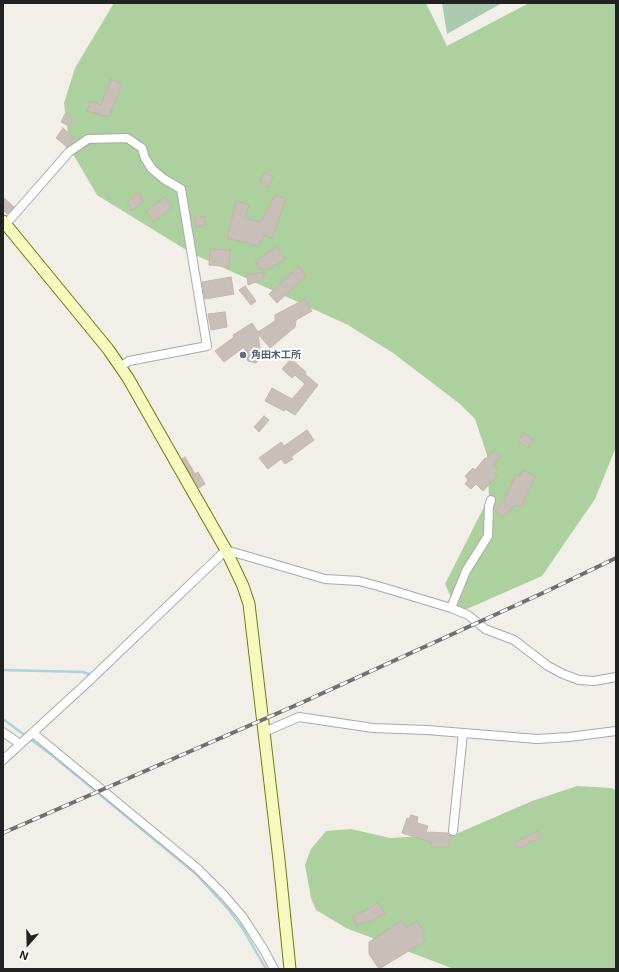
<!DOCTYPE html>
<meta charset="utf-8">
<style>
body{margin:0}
#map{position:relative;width:619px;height:972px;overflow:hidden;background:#f2efe9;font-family:Inter,sans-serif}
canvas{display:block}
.frame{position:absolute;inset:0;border:4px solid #222;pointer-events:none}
.north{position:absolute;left:8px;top:924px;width:40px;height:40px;-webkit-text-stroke:3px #fff;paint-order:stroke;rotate:200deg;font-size:11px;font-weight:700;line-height:16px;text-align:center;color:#222}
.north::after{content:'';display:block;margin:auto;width:14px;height:18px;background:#222;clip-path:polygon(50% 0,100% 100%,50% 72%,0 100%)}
</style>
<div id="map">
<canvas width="619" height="972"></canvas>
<div class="frame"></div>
<div class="north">N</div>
</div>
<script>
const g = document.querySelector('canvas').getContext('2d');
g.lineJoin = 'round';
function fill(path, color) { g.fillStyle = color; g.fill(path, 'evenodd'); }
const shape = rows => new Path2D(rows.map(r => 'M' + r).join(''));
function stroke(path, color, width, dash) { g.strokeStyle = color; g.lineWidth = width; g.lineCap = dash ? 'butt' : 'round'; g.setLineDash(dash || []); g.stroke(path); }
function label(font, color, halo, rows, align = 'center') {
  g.font = font + ' Inter,"Noto Sans JP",sans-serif'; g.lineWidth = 4; g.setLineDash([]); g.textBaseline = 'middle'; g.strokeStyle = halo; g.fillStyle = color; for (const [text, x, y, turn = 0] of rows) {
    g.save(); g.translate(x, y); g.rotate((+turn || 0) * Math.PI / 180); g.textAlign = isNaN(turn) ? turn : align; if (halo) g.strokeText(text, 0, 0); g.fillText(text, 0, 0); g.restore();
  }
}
fill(shape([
 [114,3,426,3,447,46,529,3,616,3,616,447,595,499,542,576,458,613,445,584,489,497,487,455,475,419,460,404,393,353,348,325,191,253,97,195,70,149,64,103,75,68],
 [577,786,611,788,616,790,616,969,454,969,346,928,316,910,311,898,305,865,311,849,326,831,351,829,390,838,456,834,532,801]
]), '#add19e');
fill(shape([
 [442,3,502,3,447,34]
]), '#aacbaf');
stroke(shape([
 [3,670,83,672,89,674],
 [3,719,53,756,196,874,229,910,243,929,266,969]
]), '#aad3df', 2.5);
const building = shape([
 [111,79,122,84,109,117,87,111,91,101,101,105,111,79],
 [65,114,73,120,69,126,61,122,65,114],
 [63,128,74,138,67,147,56,138,63,128],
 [265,172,273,177,267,188,260,181,265,172],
 [139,192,143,202,133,210,127,202,139,192],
 [275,195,286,199,272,238,264,235,258,246,227,238,236,201,249,205,245,218,261,222,275,195],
 [3,197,14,207,7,214,3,210,3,197],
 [165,197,172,207,154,222,146,211,165,197],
 [204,216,206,225,196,227,194,218,204,216],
 [277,247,285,259,269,269,260,269,255,261,277,247],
 [210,249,230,250,229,267,209,265,210,249],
 [299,267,306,276,277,303,269,294,299,267],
 [265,272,261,280,248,285,247,275,265,272],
 [231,277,234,294,205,299,202,282,231,277],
 [245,286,256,301,251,305,239,290,245,286],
 [305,299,312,311,296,320,295,327,270,348,258,334,261,356,256,363,248,361,244,347,224,362,215,351,234,337,233,335,252,323,258,332,275,321,275,315,305,299],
 [225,312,227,327,211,330,208,314,225,312],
 [291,359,306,372,305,374,318,385,295,415,285,409,284,411,265,401,272,388,292,399,305,384,295,375,292,378,282,369,291,359],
 [264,416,269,420,259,432,254,427,264,416],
 [307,430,314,440,291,457,293,459,285,464,281,459,268,469,259,458,281,442,284,446,307,430],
 [523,433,533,439,528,448,518,442,523,433],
 [493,451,500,457,493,465,498,469,494,473,497,476,483,491,476,484,471,489,465,484,468,480,465,476,473,468,475,470,485,458,486,459,493,451],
 [185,457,195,474,198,472,205,484,199,488,182,459,185,457],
 [523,470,535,476,521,507,516,505,501,517,495,510,503,502,516,474,520,476,523,470],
 [411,815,418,817,417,823,428,826,426,832,448,833,450,835,449,847,431,847,431,842,402,833,407,818,409,819,411,815],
 [538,831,541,838,527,844,526,846,516,848,515,842,538,831],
 [378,903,385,914,369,922,368,921,356,925,353,915,362,912,378,903],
 [402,920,407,928,417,921,425,934,422,936,425,941,379,969,369,954,369,942,402,920]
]);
fill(building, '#c7bfb8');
stroke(building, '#c4b6ab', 1);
const street = shape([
 [6,224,69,152,88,139,127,138,142,148,145,158,152,169,164,179,181,189,207,346,129,361,120,367],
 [451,608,466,571,488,536,489,506,491,500],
 [3,732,20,744],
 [264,732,299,717,373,728,427,730,537,739,569,737,616,731],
 [33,733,197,868,223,894,242,916,264,950,274,969],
 [3,760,89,681,226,550,325,579,359,581,378,586,451,608,468,615,485,629,514,640,548,666,563,674,579,680,594,681,616,677],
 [453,831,463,733]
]);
const secondary = shape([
 [3,221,108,349,128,378,226,550,243,586,249,604,279,860,290,969]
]);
stroke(street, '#a9a9a9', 10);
stroke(secondary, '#707d05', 13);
stroke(street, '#fff', 8);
stroke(secondary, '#f7fabf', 11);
const rail = shape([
 [3,833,301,703,545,592,616,558]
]);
stroke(rail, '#707070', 4);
stroke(rail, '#fff', 2.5, [8]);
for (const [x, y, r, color] of [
 [243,355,4,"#5c6f8a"]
]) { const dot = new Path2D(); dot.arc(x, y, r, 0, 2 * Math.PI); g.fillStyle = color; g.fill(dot); stroke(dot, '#fff', 1.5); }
label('bold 10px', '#4e5e75', '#fff', [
 ["角田木工所",251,355]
], 'left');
</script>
